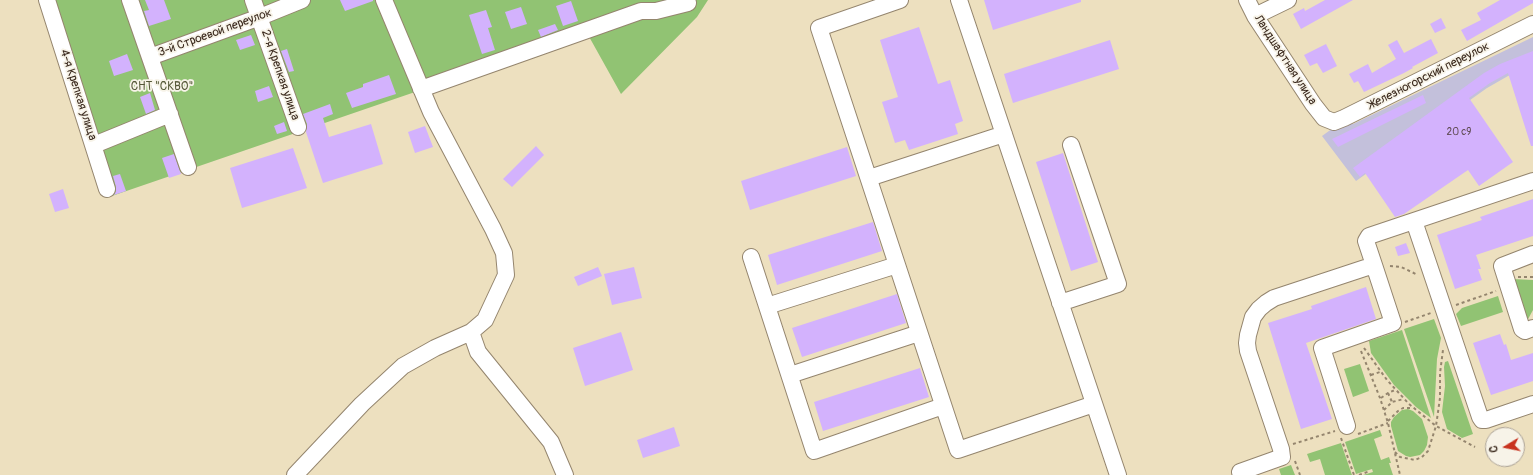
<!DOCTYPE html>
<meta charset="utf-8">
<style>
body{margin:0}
#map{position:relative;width:1533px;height:475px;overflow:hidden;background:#ede0bf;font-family:Pangolin,sans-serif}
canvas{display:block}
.north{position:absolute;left:1485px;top:427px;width:40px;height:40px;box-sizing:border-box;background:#f7f3e8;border:1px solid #aca397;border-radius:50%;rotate:260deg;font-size:11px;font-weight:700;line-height:16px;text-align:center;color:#3b2a1e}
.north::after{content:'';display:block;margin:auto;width:14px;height:18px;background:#c8321e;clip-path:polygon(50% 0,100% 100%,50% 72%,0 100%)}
</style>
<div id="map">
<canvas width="1533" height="475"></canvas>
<div class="north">С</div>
</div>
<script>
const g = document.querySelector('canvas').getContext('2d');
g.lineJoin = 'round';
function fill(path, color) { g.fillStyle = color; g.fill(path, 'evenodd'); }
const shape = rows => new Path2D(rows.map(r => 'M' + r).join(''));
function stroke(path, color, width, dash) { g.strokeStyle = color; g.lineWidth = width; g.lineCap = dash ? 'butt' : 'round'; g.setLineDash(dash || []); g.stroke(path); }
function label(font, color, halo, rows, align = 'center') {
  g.font = font + ' Pangolin,sans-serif'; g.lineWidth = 3.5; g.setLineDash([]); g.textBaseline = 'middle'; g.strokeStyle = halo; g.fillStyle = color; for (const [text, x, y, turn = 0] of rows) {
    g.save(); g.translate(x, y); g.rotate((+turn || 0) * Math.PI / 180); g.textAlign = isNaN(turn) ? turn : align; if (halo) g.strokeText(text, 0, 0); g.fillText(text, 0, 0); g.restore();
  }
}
fill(shape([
 [1533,37,1533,66,1508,76,1487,88,1356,181,1322,136,1340,123,1353,124]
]), '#c3c0db');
fill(shape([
 [41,0,708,0,697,17,621,94,587,33,106,198],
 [1512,279,1533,280,1533,310,1527,321],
 [1498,296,1503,312,1461,326,1456,314,1462,308],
 [1434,319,1441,338,1437,359,1434,417,1404,329],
 [1402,330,1431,418,1416,407,1394,385,1371,353,1369,341],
 [1448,361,1473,434,1462,438,1447,429,1442,412,1445,386,1444,367,1445,362],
 [1360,364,1369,391,1353,397,1344,369],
 [1408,409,1413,411,1422,419,1428,437,1427,445,1424,451,1420,455,1410,457,1406,456,1398,451,1391,426,1391,422,1394,417,1402,410],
 [1380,430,1382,436,1374,439,1381,460,1389,457,1391,463,1389,463,1393,475,1363,475,1373,472,1372,469,1356,474,1345,442],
 [1341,443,1352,475,1325,475,1320,459,1310,462,1307,454],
 [1291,465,1295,475,1281,475,1279,469]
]), '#91c373');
fill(shape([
 [145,0,164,0,171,19,149,26,144,11,149,10],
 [340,0,373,0,373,1,345,11],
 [984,0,1081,0,1081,2,993,30],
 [1325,0,1353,0,1301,29,1293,14,1304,8,1305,11],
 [1500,0,1533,0,1533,3,1467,41,1461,30,1481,20,1477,13],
 [571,1,578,21,563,26,556,6],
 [521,7,527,24,511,29,505,12],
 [486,10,492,27,488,28,495,50,482,54,469,15],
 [1441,18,1446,28,1435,33,1430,24],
 [555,24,558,30,541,37,538,30],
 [919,27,938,84,950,80,963,121,955,124,958,134,909,150,905,140,895,143,882,102,898,97,880,40],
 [251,35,255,45,240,50,236,40],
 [1431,39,1438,53,1412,67,1413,68,1404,73,1364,92,1358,81,1354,83,1349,74,1368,64,1372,73,1396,59,1388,45,1397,40,1404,53],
 [1110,40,1119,69,1013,103,1004,74],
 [1326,44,1337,66,1323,73,1317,63,1310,66,1304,55],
 [287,49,294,71,289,72,281,51],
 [1533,51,1533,146,1531,146,1508,73,1490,83,1469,98,1513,162,1479,186,1468,170,1404,214,1395,217,1365,173,1360,177,1353,168,1484,73,1500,64],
 [127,54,133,70,114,76,109,61],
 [389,75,396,94,352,108,346,93,363,87,363,84],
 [269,86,273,97,258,102,255,91],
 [150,93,155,110,146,114,140,97],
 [1423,95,1426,103,1338,147,1332,139],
 [330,104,333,114,323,118,329,137,371,124,383,164,323,183,306,132,307,124,303,114],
 [284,122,287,131,277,134,274,126],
 [425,126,433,147,415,153,408,132],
 [536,146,544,155,512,187,503,179],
 [847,147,856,176,750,210,741,181],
 [293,148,307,188,242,208,230,168],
 [1063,153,1098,262,1071,271,1036,162],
 [174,154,181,174,169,178,162,158],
 [120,174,126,191,114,195,116,191,116,187,113,176],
 [63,189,69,208,55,212,49,194],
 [1533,199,1533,236,1476,255,1481,269,1478,269,1482,280,1455,289,1437,235,1482,220,1480,217],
 [873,222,882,251,777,285,768,255],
 [1406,243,1410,253,1398,256,1395,247],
 [598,267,602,276,578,286,574,277],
 [634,267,642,298,612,305,604,274],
 [1366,287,1376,319,1306,343,1332,419,1301,429,1268,323,1312,309,1311,306],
 [897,294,906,323,802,357,792,328],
 [621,332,633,370,585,386,573,348],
 [1500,334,1504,345,1506,344,1511,360,1533,353,1533,381,1491,395,1473,343],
 [920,368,929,397,823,431,814,402],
 [674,427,680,446,643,458,637,440]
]), '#d3b2fd');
const minor = shape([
 [47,0,107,189],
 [130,0,188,167],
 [253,0,298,127],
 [900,0,819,28,958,450,1094,404],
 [959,0,1118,475],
 [1247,0,1255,16,1313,104,1324,118,1334,122,1344,118,1533,24],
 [1255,16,1288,0],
 [150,57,260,17,302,0],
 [421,89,641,11,656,11,688,3],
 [94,145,170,114],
 [869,178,1004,134],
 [1414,221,1480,417,1482,420,1486,420,1533,404],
 [1533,254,1502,266,1522,329,1525,331,1533,328],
 [751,257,814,451,943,406],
 [1060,303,1118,284,1071,145],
 [767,306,897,265],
 [471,332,478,352,551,442,565,475],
 [790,375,919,333],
 [1347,426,1322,348,1393,323,1374,265],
 [295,475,362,404,403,366,435,348,471,332,485,320,506,275,504,253,493,229,431,112,384,0],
 [1242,475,1240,472,1282,457,1281,449,1248,351,1247,343,1248,335,1253,317,1259,309,1266,303,1274,298,1374,265,1366,241,1369,236,1533,181]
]);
stroke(minor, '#94856e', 18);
stroke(shape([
 [1390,266,1401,267,1418,275],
 [1518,277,1533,277],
 [1456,305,1496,291],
 [1405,322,1431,313],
 [1364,348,1387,380,1409,404,1436,426,1475,447],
 [1361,351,1380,398,1388,423,1400,475],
 [1371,375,1380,372],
 [1388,393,1392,402],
 [1381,398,1388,393,1395,390],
 [1384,410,1392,402,1404,399],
 [1388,421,1398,411,1403,408,1412,408],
 [1358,434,1388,423],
 [1341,438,1354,475],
 [1293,444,1335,431],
 [1395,452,1400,457,1415,460,1422,457,1428,451,1436,426,1440,398,1440,373,1443,350],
 [1295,461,1300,475],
 [1359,475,1370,471]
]), '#94856e', 2, [3, 3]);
stroke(minor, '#fff', 16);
label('10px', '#614c56', null, [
 ["20 с9",1459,132]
]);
label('12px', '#3b2a1e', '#f7f3e8', [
 ["3-й Строевой переулок",215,33,-20],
 ["Ландшафтная улица",1285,60,57],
 ["2-я Крепкая улица",280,75,71],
 ["Железногорский переулок",1429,76,-27],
 ["4-я Крепкая улица",78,95,72]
]);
label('12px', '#555838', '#f7f3e8', [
 ["СНТ \"СКВО\"",162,87]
]);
</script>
